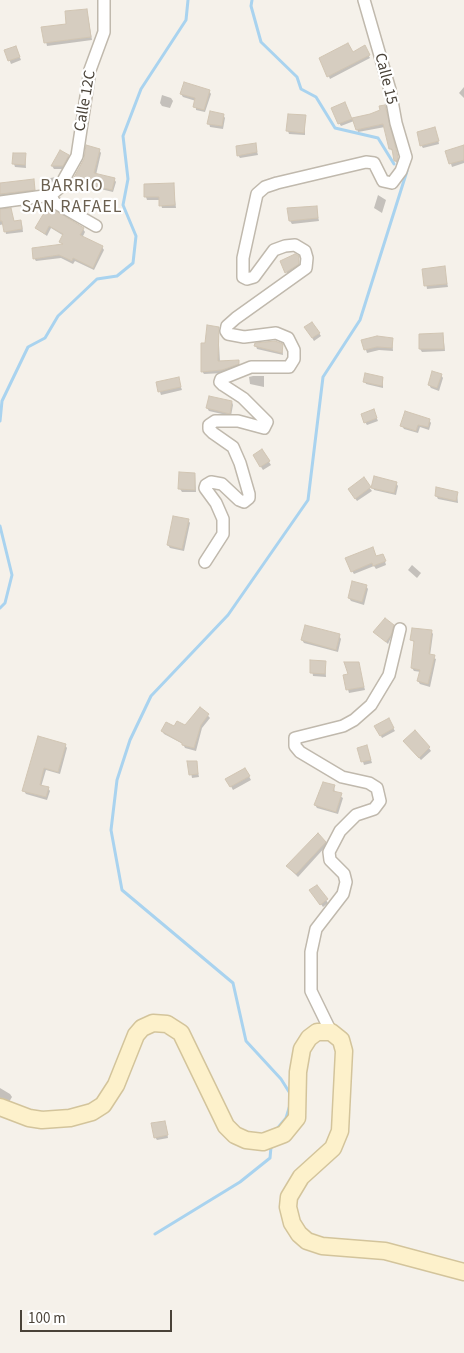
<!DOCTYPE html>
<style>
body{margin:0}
#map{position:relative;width:464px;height:1353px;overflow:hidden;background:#f5f1ea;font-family:"Source Sans 3",sans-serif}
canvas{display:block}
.scale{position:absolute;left:20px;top:1310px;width:152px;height:22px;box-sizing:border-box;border:2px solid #494238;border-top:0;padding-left:6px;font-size:15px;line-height:18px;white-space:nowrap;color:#494238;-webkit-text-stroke:4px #fff;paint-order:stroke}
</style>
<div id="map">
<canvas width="464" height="1353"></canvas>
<div class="scale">100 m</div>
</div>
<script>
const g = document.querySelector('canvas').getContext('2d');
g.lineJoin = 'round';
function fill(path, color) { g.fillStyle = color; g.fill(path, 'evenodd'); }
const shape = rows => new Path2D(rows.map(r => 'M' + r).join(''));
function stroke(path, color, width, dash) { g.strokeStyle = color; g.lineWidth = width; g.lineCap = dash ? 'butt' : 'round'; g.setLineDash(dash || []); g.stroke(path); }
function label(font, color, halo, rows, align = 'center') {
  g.font = font + ' "Source Sans 3",sans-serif'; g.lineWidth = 4.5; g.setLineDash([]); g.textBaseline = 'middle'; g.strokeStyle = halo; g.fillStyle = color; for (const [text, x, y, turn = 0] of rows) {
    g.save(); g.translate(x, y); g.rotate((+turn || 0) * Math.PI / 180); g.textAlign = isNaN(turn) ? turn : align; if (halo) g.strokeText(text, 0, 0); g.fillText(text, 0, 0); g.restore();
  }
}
fill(shape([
 [87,10,92,40,47,46,43,28,68,25],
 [364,47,370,58,330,79,321,59,353,53],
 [17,50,21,60,11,64,6,51],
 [464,87,464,98,459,93],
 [209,91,211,94,205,112,196,110,196,101,183,97,181,94],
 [162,95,171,98,173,101,170,108,162,106,160,103],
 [347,107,351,119,381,111,385,107,398,164,395,161,394,152,390,149,385,127,358,132,354,121,341,126,339,123],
 [223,115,225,118,223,129,210,127,209,123],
 [305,116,305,135,289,134,288,131],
 [436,131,439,144,423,148,421,145],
 [255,144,258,155,240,158,238,155],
 [464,146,464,163,452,167,447,151],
 [99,150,101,153,96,175,114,179,116,182,113,192,75,183,73,181],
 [25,154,26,168,15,167,14,164],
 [68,156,70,159,64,169,54,169,52,166],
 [56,177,58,180,55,184,45,179],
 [33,180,36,193,0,198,0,184],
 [173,184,176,208,162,208,160,200,147,200,146,197,145,185],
 [378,195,386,200,382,213,374,208],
 [48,207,83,229,85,232,82,238,102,247,104,250,94,270,75,261,73,264,61,258,36,261,34,258,63,245,61,242,64,236,51,228,47,236,36,228],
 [316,207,319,221,292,224,290,221],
 [11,209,14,222,20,221,22,224,23,232,6,234,4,224,0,225,0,210],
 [298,259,300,267,288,275,281,262],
 [444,268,448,287,427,289,424,270],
 [312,323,321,336,314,341,306,328],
 [218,328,220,362,238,361,240,367,224,373,204,374,202,371,206,344],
 [443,334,445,351,422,352,420,349],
 [392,339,393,351,379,350,367,353,363,341],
 [282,345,283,355,257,349,256,346],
 [441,375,443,378,439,391,431,388,429,385],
 [253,376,264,376,264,387,250,384,249,377],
 [383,378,383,388,366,384,365,381],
 [178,379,182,390,161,395,160,392],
 [232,402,233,405,231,416,209,411,207,408],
 [375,414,378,421,367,425,365,422],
 [429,420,431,423,429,430,420,427,418,433,404,429,402,426],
 [262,451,271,465,263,470,254,456],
 [195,474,196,492,182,492,180,489],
 [363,479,372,491,357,501,349,489],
 [396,483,398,486,396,495,374,490,373,487],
 [457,493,458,503,438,499,436,495],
 [188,520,190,523,184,551,170,548,168,545],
 [376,558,384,558,386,565,376,569,374,566,354,574,352,571],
 [412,565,421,573,417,578,408,570],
 [366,586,368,589,364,605,351,601,349,598],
 [393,626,395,629,388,644,375,632],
 [431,631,433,634,430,656,436,659,430,687,420,684,418,681,421,672,414,671,412,668,415,643,412,640],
 [339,636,341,639,338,652,304,643,302,640],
 [311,662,325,662,326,677,313,676],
 [358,663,365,690,349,693,344,676,349,675],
 [201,708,210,718,202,728,196,751,185,748,183,744,164,734,162,731,186,727],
 [388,720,395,731,382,738,376,726],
 [38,737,65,745,67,748,60,774,46,770,41,787,48,788,50,791,47,800,26,794,24,791],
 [406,744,429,748,431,751,421,760],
 [359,749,368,750,372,763,364,765],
 [189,762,196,762,199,777,192,778],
 [245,769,251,780,233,790,227,779],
 [334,786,335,793,343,798,338,814,317,808,315,805,319,792],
 [325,842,327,845,298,877,290,869,288,866],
 [317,886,328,903,323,907,313,893],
 [0,1088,10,1094,12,1097,9,1102,0,1099],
 [166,1125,168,1138,157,1140,155,1137]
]), '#0003');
stroke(shape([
 [252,0,251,6,261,42,297,77,301,89,316,97,335,128,378,138,394,164],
 [0,421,2,401,28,347,45,338,58,316,97,279,117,276,133,263,136,236,123,205,128,179,123,136,141,89,186,20,188,0],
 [0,526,12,575,5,603,0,608],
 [291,1095,281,1079,246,1041,233,983,122,890,111,830,117,780,130,740,151,696,228,615,308,500,323,377,360,320,407,171],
 [276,1130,286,1118,290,1105],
 [155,1234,240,1182,270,1158,271,1147]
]), '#a9d3ef', 3);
const building = shape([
 [87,9,91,37,44,43,41,27,66,24,65,11,87,9],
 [348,43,353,52,365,45,370,55,327,77,319,58,348,43],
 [16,46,20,57,8,61,4,50,16,46],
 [184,82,210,90,204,110,193,107,195,98,180,94,184,82],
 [345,102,352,119,338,124,331,108,345,102],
 [385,105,398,157,397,161,394,161,392,149,389,149,383,124,356,130,352,118,370,114,380,110,379,106,385,105],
 [210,111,224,114,222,126,207,124,210,111],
 [288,114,306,115,304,133,286,131,288,114],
 [435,127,439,141,420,146,417,132,435,127],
 [256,143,257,152,237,156,236,146,256,143],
 [86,145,100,149,94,173,115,178,112,190,72,181,84,159,86,145],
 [464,145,464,160,449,164,445,151,464,145],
 [60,150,69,155,63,166,51,166,60,150],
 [13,153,26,153,25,165,12,164,13,153],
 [34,179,35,190,0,194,0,183,34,179],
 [174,183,175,205,159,206,159,197,144,197,144,184,174,183],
 [48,206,84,228,80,235,103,246,93,268,73,258,72,261,59,255,33,259,32,248,63,244,59,242,63,234,49,226,45,234,35,228,48,206],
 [317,206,318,218,289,221,287,208,317,206],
 [11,208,14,221,21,220,22,229,4,232,2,221,0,221,0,209,11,208],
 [295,254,299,256,299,264,285,273,280,261,295,254],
 [445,266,447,284,424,286,422,269,445,266],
 [312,322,320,333,312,338,304,327,312,322],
 [207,325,219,327,218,361,239,360,239,364,222,370,201,372,201,343,205,343,207,325],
 [443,333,444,349,419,349,419,334,443,333],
 [377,336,393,338,392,348,377,347,364,350,361,340,377,336],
 [275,341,283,344,282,353,254,346,255,343,275,341],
 [432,371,442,374,437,388,428,385,432,371],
 [365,373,383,377,382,386,363,382,365,373],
 [179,377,181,387,158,392,156,382,179,377],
 [209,396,232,401,230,414,206,408,209,396],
 [374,409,377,418,364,423,361,414,374,409],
 [405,411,430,419,428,427,418,425,416,431,400,426,405,411],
 [262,449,270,461,260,467,253,455,262,449],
 [179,472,195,473,195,490,178,489,179,472],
 [374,476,397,482,394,493,371,488,374,476],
 [364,477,371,487,355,499,348,489,364,477],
 [436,487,458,492,456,501,435,496,436,487],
 [173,516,189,519,182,549,167,545,173,516],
 [373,547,376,556,383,554,386,561,373,566,372,563,351,572,345,558,373,547],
 [352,581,367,585,362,602,348,598,352,581],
 [385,618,394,625,391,635,386,642,373,632,385,618],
 [305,625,340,634,336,650,301,640,305,625],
 [412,628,432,630,429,654,435,655,428,684,417,681,420,670,411,668,414,641,410,640,412,628],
 [310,660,326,661,325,674,310,673,310,660],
 [344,662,359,662,364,687,346,690,343,675,348,674,344,662],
 [200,707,209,714,201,725,194,748,182,745,182,743,161,731,166,722,174,726,177,721,185,725,200,707],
 [389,718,394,728,380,736,374,726,389,718],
 [415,730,430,747,419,758,403,741,415,730],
 [38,736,66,744,58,772,44,768,40,785,49,787,46,797,22,791,38,736],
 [367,745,371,760,361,762,357,748,367,745],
 [187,761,197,761,198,774,189,775,187,761],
 [245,768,250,776,230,787,225,779,245,768],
 [323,782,335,785,333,791,342,793,336,812,314,805,323,782],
 [318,833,326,842,296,874,286,866,318,833],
 [317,885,328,899,320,905,309,890,317,885],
 [165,1121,168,1135,154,1138,151,1123,165,1121]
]);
fill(building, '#d6cdc0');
stroke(building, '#d1c5b3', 1);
const street = shape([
 [51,195,59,188,77,156,90,70,104,32,104,0],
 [51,195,54,202,96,226],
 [0,202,51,195],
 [205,562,223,534,223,519,216,503,205,488,206,485,211,482,222,484,239,500,244,502,249,498,249,494,240,463,233,447,213,433,209,429,209,425,215,421,238,421,264,428,267,422,243,398,223,385,220,382,221,379,251,367,289,367,294,359,294,350,288,338,276,333,244,337,228,334,226,331,227,326,236,318,306,268,307,258,305,251,295,245,285,246,274,250,254,277,247,279,243,277,243,258,257,194,265,187,277,183,366,162,374,163,383,181,392,183,401,171,406,157,396,123,390,90,364,0],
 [331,1032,311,991,311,952,316,929,343,894,346,882,344,874,330,860,329,852,340,831,356,815,374,809,380,801,377,788,369,783,342,777,300,752,295,746,295,738,343,726,354,720,371,705,389,675,400,629]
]);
const secondary = shape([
 [0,1107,29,1118,42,1120,70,1118,92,1112,103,1105,116,1085,136,1035,142,1028,153,1023,167,1024,181,1033,226,1126,235,1135,246,1140,263,1142,284,1134,297,1118,298,1072,302,1049,309,1038,317,1032,331,1032,341,1040,344,1051,340,1131,333,1148,301,1177,289,1197,288,1207,292,1223,299,1234,307,1241,322,1246,385,1251,464,1272]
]);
stroke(street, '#c0b9ad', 14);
stroke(secondary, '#d3c49b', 19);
stroke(street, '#fff', 11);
stroke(secondary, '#fdf1cb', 16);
label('16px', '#494238', '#fff', [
 ["Calle 15",385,79,76],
 ["Calle 12C",86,101,-80]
]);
g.letterSpacing = '1px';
label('18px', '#6b6050', '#fff', [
 ["BARRIO",72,187],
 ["SAN RAFAEL",72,208]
]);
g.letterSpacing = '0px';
</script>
